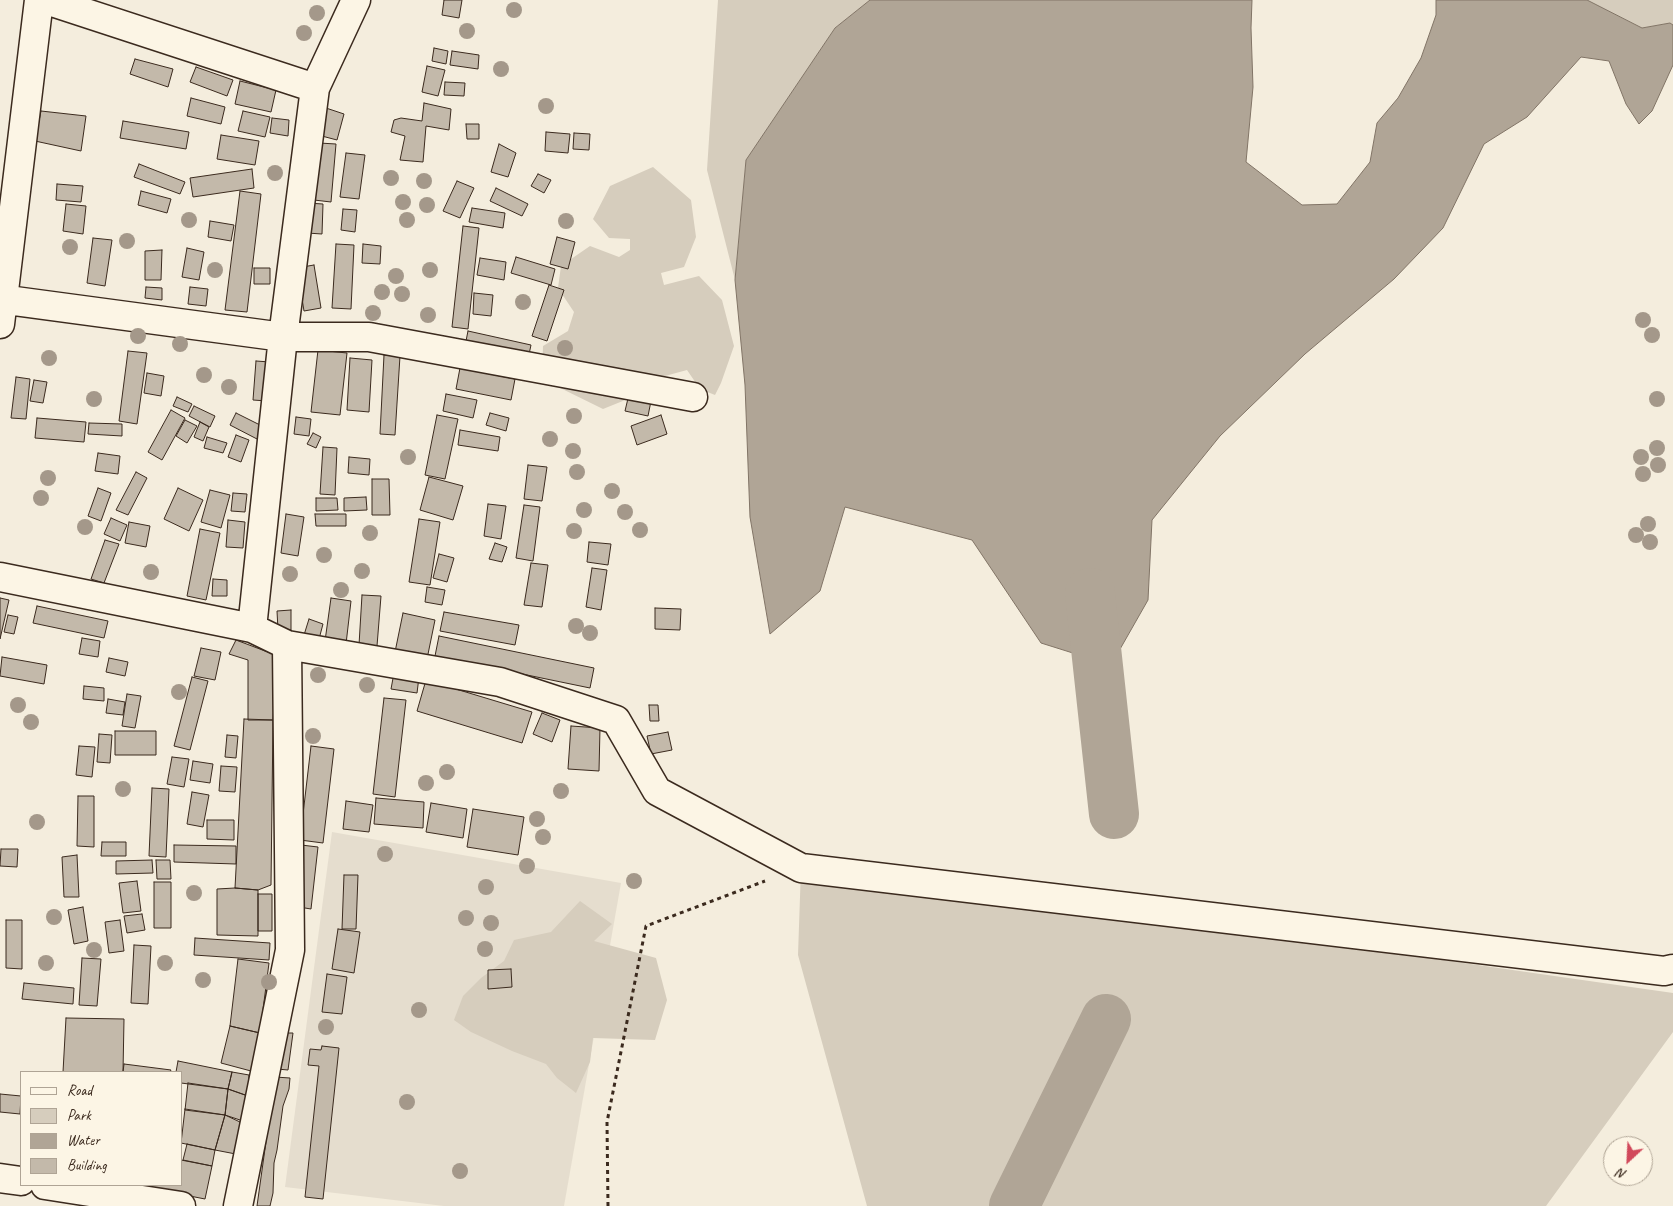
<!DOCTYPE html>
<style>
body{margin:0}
#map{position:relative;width:1673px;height:1206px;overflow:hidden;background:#f4eddd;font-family:Caveat,sans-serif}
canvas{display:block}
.legend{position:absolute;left:20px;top:1071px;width:162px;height:115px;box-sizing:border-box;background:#fcf5e5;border:1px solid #afa495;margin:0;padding:6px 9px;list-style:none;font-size:15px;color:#3b2a1e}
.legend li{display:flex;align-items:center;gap:10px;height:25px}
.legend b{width:25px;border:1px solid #afa495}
.north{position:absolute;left:1603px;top:1136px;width:50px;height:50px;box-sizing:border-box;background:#fcf5e5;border:1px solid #afa495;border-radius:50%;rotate:205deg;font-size:14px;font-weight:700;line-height:20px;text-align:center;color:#3b2a1e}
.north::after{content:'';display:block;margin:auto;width:18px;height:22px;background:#d1495b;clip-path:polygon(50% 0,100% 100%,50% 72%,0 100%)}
</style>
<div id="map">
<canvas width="1673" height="1206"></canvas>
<ul class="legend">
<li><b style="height:6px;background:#fcf5e5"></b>Road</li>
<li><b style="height:14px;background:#d6cdbd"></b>Park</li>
<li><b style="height:14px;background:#b0a596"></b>Water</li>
<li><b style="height:14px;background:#c3b9aa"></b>Building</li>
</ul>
<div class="north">N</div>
</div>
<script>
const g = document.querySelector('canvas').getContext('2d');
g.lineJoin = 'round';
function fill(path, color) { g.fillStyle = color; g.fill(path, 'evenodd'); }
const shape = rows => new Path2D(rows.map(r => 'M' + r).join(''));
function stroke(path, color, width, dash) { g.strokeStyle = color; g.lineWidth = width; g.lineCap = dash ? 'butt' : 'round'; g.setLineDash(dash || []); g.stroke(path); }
fill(shape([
 [332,832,621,883,564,1206,444,1206,285,1187]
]), '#e5ddce');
fill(shape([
 [718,0,870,0,835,28,746,160,735,280,707,170],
 [1587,0,1673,0,1673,25,1670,23,1642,28],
 [653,167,691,200,696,237,684,267,661,273,664,285,699,276,722,300,734,346,721,383,715,395,700,389,687,370,665,376,660,386,603,409,542,379,543,346,568,331,574,312,558,288,561,266,590,246,619,257,630,250,630,239,609,238,593,219,610,186],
 [801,868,1673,993,1673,1032,1546,1206,867,1206,798,955],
 [580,901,612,924,594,941,656,958,667,1000,655,1040,593,1038,590,1062,576,1093,557,1078,546,1064,512,1051,471,1032,454,1020,463,996,481,978,504,961,514,940,551,932]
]), '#d6cdbd');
const water = shape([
 [870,0,1252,0,1251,28,1253,87,1246,162,1302,205,1337,204,1370,162,1377,123,1398,98,1421,58,1436,15,1436,0,1587,0,1642,28,1670,23,1673,25,1673,65,1652,111,1639,124,1626,104,1609,61,1581,57,1527,117,1484,144,1443,228,1394,279,1305,354,1220,436,1152,520,1148,600,1111,665,1041,643,972,540,845,507,820,591,770,634,750,517,745,385,735,280,746,160,835,28,870,0]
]);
fill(water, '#b0a596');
stroke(water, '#817466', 1);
stroke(shape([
 [1090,593,1114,814],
 [1014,1206,1106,1019]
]), '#b0a596', 50);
const building = shape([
 [444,0,462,0,459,18,442,15,444,0],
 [434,48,448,51,446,64,432,61,434,48],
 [452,51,479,55,478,69,450,65,452,51],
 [135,59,173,69,168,87,130,74,135,59],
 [427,66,445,70,438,96,422,92,427,66],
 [196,67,233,80,227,96,190,82,196,67],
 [240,81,276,90,271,112,235,104,240,81],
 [445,82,465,83,464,96,444,95,445,82],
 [191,98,225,107,221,124,187,116,191,98],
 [424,103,451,109,449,130,426,126,423,162,400,160,405,136,391,132,394,120,401,118,422,121,424,103],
 [326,108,344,114,337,140,318,135,326,108],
 [41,111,86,116,81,151,35,141,41,111],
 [243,111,270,117,265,137,238,131,243,111],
 [272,118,289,120,288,136,270,133,272,118],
 [123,121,189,132,186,149,120,138,123,121],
 [466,124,479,124,479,139,467,139,466,124],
 [546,132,570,134,568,153,545,151,546,132],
 [574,133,590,134,589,150,573,149,574,133],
 [221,135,259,141,255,165,217,159,221,135],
 [319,143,336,144,331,202,314,200,319,143],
 [499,144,516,153,508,177,491,172,499,144],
 [346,153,365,155,359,199,340,197,346,153],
 [139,164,185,182,180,194,134,177,139,164],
 [252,169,254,188,193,197,190,178,252,169],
 [538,174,551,180,544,193,531,186,538,174],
 [457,181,474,188,460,218,443,211,457,181],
 [57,184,83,186,81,202,56,200,57,184],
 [496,188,528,204,522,216,490,201,496,188],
 [141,191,171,199,167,213,138,205,141,191],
 [240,191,261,194,247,312,225,310,240,191],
 [307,203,323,204,322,234,307,233,307,203],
 [66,204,86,206,83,234,63,231,66,204],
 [472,208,505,213,503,228,469,222,472,208],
 [343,209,357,210,355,232,341,230,343,209],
 [210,221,234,225,231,241,208,237,210,221],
 [463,226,479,228,468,329,452,327,463,226],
 [557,237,575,242,568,269,550,264,557,237],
 [93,238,112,240,105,286,87,283,93,238],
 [336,244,354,245,351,309,332,308,336,244],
 [363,244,381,246,380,264,362,263,363,244],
 [187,248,204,252,199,280,182,277,187,248],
 [162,250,161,280,145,280,145,251,162,250],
 [516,257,555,269,551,285,511,273,516,257],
 [480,258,506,262,504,280,477,275,480,258],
 [314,265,321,308,304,311,297,268,314,265],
 [254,268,270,268,270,284,254,284,254,268],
 [549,285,564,290,547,341,532,336,549,285],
 [146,287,162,288,162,300,145,298,146,287],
 [190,287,208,289,206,306,188,304,190,287],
 [474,293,493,295,491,316,473,314,474,293],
 [468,331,531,345,528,359,465,346,468,331],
 [318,350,347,353,340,415,311,412,318,350],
 [128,351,147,353,137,424,119,421,128,351],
 [384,355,400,356,395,435,380,434,384,355],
 [350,358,372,360,369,412,347,410,350,358],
 [256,361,270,362,267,401,253,400,256,361],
 [460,368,515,379,511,400,456,389,460,368],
 [147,373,164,376,161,396,144,393,147,373],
 [16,377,30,379,26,419,11,418,16,377],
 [34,380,47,382,43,403,30,401,34,380],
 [630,390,652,396,648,416,625,411,630,390],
 [446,394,477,400,473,418,443,411,446,394],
 [177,397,192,404,188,412,173,406,177,397],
 [194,406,215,416,210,427,189,416,194,406],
 [171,410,185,418,162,460,148,452,171,410],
 [236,413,262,426,257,439,230,425,236,413],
 [490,413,509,418,506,431,486,425,490,413],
 [437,415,458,419,445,479,425,475,437,415],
 [661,415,667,434,637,445,631,426,661,415],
 [296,417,311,419,309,436,294,434,296,417],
 [37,418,86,422,84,442,35,438,37,418],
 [185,420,197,426,187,443,176,436,185,420],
 [200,422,209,427,203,441,194,437,200,422],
 [89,423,122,424,122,436,88,434,89,423],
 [460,430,500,437,498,451,458,445,460,430],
 [313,433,321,437,316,448,307,444,313,433],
 [236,435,249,440,241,462,228,457,236,435],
 [207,437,227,443,223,453,204,448,207,437],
 [323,447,337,448,335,495,320,494,323,447],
 [98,453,120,456,118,474,95,471,98,453],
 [349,457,370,459,369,475,348,473,349,457],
 [528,465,547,467,542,501,524,499,528,465],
 [136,472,147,478,128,515,116,510,136,472],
 [429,477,463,486,453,520,420,510,429,477],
 [372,479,389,479,390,515,372,515,372,479],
 [98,488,111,493,101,521,88,516,98,488],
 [178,488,203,500,189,531,164,519,178,488],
 [210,490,230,495,221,528,201,522,210,490],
 [233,493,247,494,245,512,231,511,233,493],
 [366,497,367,510,344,511,344,498,366,497],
 [316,498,337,498,338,510,316,511,316,498],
 [488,504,506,506,501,539,484,536,488,504],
 [524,505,540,507,533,561,516,558,524,505],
 [286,514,304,517,298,556,281,553,286,514],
 [315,514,346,514,346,526,316,526,315,514],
 [111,518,127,525,120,541,104,534,111,518],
 [419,519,440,522,430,585,409,582,419,519],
 [228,520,245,522,243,548,226,547,228,520],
 [129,522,150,526,146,547,125,543,129,522],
 [200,529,220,533,206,600,187,596,200,529],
 [105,540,119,544,104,583,91,579,105,540],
 [589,542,611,544,608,565,587,562,589,542],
 [495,543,507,547,502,562,489,559,495,543],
 [439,554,454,558,447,582,433,578,439,554],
 [531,563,548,565,542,607,524,605,531,563],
 [592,568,607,570,601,610,586,607,592,568],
 [213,579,227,580,227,596,212,596,213,579],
 [427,587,445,590,442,605,425,602,427,587],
 [362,595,381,596,377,646,359,645,362,595],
 [0,598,9,600,0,639,0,598],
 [331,598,351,601,346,644,325,641,331,598],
 [37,606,108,621,104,638,33,623,37,606],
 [655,608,681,609,680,630,655,629,655,608],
 [291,610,291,630,278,630,277,611,291,610],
 [444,612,519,625,515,645,440,631,444,612],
 [403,613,435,620,427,659,395,652,403,613],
 [8,615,18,617,14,634,4,632,8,615],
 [309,619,323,624,319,639,304,635,309,619],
 [439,636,594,668,590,688,435,656,439,636],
 [82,638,100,641,98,657,79,654,82,638],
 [236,640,273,654,278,670,276,678,273,720,248,720,248,660,229,654,236,640],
 [201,648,221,652,215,680,194,676,201,648],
 [2,657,47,665,44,684,0,676,2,657],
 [109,658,128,662,125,676,106,672,109,658],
 [394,673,419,677,417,693,391,689,394,673],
 [192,677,208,681,190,750,174,746,192,677],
 [426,680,532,712,522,743,417,711,426,680],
 [84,686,104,688,104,701,83,699,84,686],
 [127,694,141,696,135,728,122,726,127,694],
 [384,698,406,700,395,797,373,794,384,698],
 [108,699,125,702,123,715,106,713,108,699],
 [649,705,658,705,659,721,650,721,649,705],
 [542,713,560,720,552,742,533,734,542,713],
 [244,719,273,720,271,885,258,890,235,888,244,719],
 [571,726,600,728,599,771,568,769,571,726],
 [115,731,156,731,156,755,115,755,115,731],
 [668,732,672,750,651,754,647,736,668,732],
 [99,734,112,735,110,763,97,762,99,734],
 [227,735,238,736,236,758,225,757,227,735],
 [79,746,95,747,92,777,76,775,79,746],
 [311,746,334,749,323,843,300,840,311,746],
 [172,757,189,759,184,787,167,784,172,757],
 [193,761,213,764,210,783,190,780,193,761],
 [221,766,237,767,235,792,219,791,221,766],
 [152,788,169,789,166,857,149,856,152,788],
 [192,792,209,795,203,827,187,824,192,792],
 [78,796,94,796,94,847,77,846,78,796],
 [376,798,424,802,423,828,374,824,376,798],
 [346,801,373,805,369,832,343,829,346,801],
 [431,803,467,809,463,838,426,832,431,803],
 [473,809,524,817,518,855,467,847,473,809],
 [207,820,234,820,234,840,207,839,207,820],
 [102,842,126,842,126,856,101,856,102,842],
 [174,845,236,846,236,864,174,862,174,845],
 [301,845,318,847,311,909,293,906,301,845],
 [1,849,18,849,17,867,0,866,1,849],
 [77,855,79,897,64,897,62,857,77,855],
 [152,860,153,873,116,874,116,861,152,860],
 [156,860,170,860,171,879,157,879,156,860],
 [344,875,358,875,356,929,342,929,344,875],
 [137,881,141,911,123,913,119,883,137,881],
 [154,882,171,882,171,928,154,928,154,882],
 [235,888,258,890,258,936,217,935,217,889,235,888],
 [258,894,272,894,272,931,258,931,258,894],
 [83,907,88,941,74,944,68,910,83,907],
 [142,914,145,930,127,933,124,916,142,914],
 [6,920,22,920,22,969,6,968,6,920],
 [120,920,124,951,109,953,105,922,120,920],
 [338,929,360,932,354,973,332,969,338,929],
 [195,938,270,943,269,960,194,955,195,938],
 [134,945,151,946,148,1004,131,1003,134,945],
 [82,958,101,959,97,1006,79,1005,82,958],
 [238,959,269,963,260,1033,230,1026,238,959],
 [511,969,512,987,488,989,488,970,511,969],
 [327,974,347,977,342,1014,322,1012,327,974],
 [24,983,74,988,73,1004,22,999,24,983],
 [66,1018,124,1019,123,1072,63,1072,66,1018],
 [230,1026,260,1033,251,1071,221,1063,230,1026],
 [282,1033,293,1033,288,1070,277,1069,282,1033],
 [322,1046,339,1048,323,1199,305,1197,319,1066,308,1065,310,1049,321,1050,322,1046],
 [178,1061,232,1072,228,1089,181,1083,181,1072,176,1072,178,1061],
 [124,1064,171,1070,170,1072,123,1072,124,1064],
 [232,1072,249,1075,248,1096,228,1089,232,1072],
 [275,1077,290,1078,289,1089,283,1106,277,1150,274,1163,273,1193,270,1206,257,1206,275,1077],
 [188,1083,228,1089,225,1115,185,1110,188,1083],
 [228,1089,248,1096,246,1122,225,1115,228,1089],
 [0,1094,21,1096,20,1114,0,1112,0,1094],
 [185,1109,225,1115,215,1150,181,1143,185,1109],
 [225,1115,240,1122,241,1155,215,1150,225,1115],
 [187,1144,215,1150,212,1166,183,1160,187,1144],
 [181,1160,212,1166,205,1199,134,1185,181,1185,181,1160]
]);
fill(building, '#c3b9aa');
stroke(building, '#3b2a1e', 1);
const minor = shape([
 [46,0,315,88],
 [0,299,283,337,369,337,693,397],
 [0,324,39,0],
 [0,577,252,628,287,645,500,682,616,720,657,791,801,868,1664,971,1673,969],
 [252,628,283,337,315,88,356,0],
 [0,1178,21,1181],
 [45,1185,181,1206],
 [238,1206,290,950,287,645]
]);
stroke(minor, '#3b2a1e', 31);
stroke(shape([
 [608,1206,607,1122,646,926,765,881]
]), '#3b2a1e', 3, [4, 4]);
stroke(minor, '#fcf5e5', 28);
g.fillStyle = '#a4988a';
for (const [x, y] of [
 [514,10],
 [317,13],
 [467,31],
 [304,33],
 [501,69],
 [546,106],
 [275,173],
 [391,178],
 [424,181],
 [403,202],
 [427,205],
 [189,220],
 [407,220],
 [566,221],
 [127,241],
 [70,247],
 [215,270],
 [430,270],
 [396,276],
 [382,292],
 [402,294],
 [523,302],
 [373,313],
 [428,315],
 [1643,320],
 [1652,335],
 [138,336],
 [180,344],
 [565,348],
 [49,358],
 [204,375],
 [229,387],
 [94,399],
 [1657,399],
 [574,416],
 [550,439],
 [1657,448],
 [573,451],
 [408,457],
 [1641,457],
 [1658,465],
 [577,472],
 [1643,474],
 [48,478],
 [612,491],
 [41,498],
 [584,510],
 [625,512],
 [1648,524],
 [85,527],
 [640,530],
 [574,531],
 [370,533],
 [1636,535],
 [1650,542],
 [324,555],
 [362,571],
 [151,572],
 [290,574],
 [341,590],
 [576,626],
 [590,633],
 [318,675],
 [367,685],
 [179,692],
 [18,705],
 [31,722],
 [313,736],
 [447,772],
 [426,783],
 [123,789],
 [561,791],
 [537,819],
 [37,822],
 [543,837],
 [385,854],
 [527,866],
 [634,881],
 [486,887],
 [194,893],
 [54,917],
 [466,918],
 [491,923],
 [485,949],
 [94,950],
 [46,963],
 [165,963],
 [203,980],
 [269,982],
 [419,1010],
 [326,1027],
 [407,1102],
 [460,1171]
]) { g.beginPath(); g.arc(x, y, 8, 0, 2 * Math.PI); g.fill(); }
</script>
